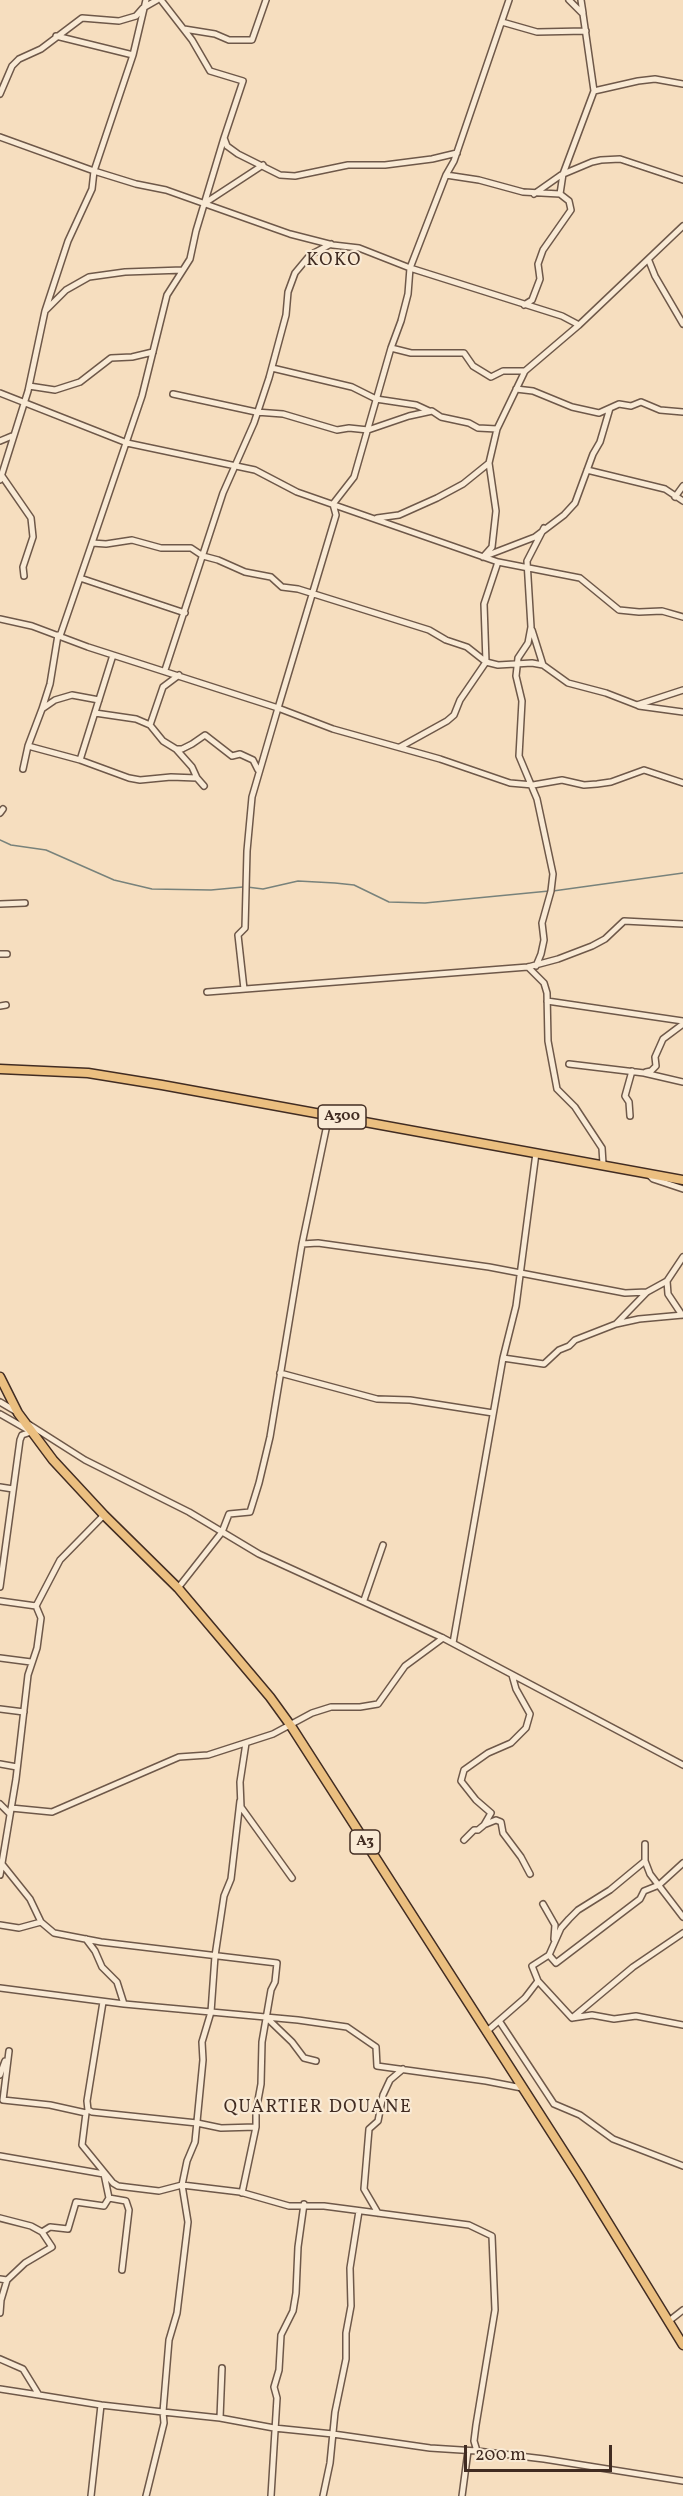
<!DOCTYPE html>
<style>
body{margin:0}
#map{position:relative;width:683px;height:2496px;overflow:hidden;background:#f6debf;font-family:Vollkorn,serif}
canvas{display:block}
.scale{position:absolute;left:464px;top:2445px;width:148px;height:27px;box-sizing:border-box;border:3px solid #412c22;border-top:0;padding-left:8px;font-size:18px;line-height:21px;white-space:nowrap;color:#412c22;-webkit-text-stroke:4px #f9ead5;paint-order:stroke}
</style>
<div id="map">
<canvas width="683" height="2496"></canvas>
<div class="scale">200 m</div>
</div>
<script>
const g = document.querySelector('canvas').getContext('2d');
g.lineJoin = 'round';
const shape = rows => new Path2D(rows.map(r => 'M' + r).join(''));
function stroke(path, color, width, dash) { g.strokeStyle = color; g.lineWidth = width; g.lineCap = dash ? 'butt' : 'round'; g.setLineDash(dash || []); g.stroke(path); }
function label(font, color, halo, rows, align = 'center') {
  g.font = font + ' Vollkorn,serif'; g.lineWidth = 4.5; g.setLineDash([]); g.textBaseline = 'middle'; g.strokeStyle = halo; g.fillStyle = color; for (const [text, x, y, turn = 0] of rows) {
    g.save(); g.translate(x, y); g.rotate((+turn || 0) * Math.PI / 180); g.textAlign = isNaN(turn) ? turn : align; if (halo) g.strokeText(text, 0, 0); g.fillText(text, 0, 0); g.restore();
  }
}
stroke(shape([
 [0,840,11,845,46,850,114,880,152,889,211,890,243,887],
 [247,887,263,889,298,881,335,883,354,885,389,902,425,903,549,891],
 [553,891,683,873]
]), '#78827b', 1.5);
const minor = shape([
 [161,0,192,40,210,71,243,81,224,138,227,146,238,154,280,175,295,176,348,165,385,165,432,159,457,153],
 [581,0,583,13],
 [502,22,537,32,586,31],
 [184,29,215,34,229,40,252,40,266,0],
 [56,36,133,55],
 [594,91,638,81,655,79,683,84],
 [0,94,12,66,19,59,41,49,82,18,119,21,136,16,143,8,157,0],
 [0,137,94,171,136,184,166,190,290,234,333,245,359,248,410,268,446,175,454,161,509,0],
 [446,175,479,180,523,192,560,194],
 [534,194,561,175,592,162,601,160,620,159,683,180],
 [205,203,263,165],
 [649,261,655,276,683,324],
 [524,305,532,300,540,279,538,264,543,250,571,210,569,201,560,194,563,174,594,91,583,14,569,0],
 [46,310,66,290,89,277,125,272,183,270,190,259,196,231,224,138],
 [391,348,411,353,464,353,473,366,491,377,503,371,525,371],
 [272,368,352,387,376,399,416,405,429,411],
 [29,386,55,390,80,382,111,358,132,357,153,352],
 [516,389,533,391,572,407,599,413,619,404,631,406,641,402,660,410,683,412],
 [0,393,127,443,255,470,297,492,498,562,580,578,619,610,639,612,662,611,683,617],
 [173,394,256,412,283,414,337,430,349,428,368,430,409,416,432,411,441,417,469,423,478,428,497,429],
 [0,441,12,436],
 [587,470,665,489,683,501],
 [2,476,31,518,33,537,23,567,24,576],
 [0,480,28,391,45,311,68,241,92,189,94,171,133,55,146,0],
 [675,497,683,486],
 [377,518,399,515,437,498,463,484,489,463,497,429,525,371,579,325],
 [92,543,142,396,167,295,183,270],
 [484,556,492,547,496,511,489,463],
 [483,557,535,537,564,515,575,503,593,454,600,442,610,408],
 [80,578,185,613],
 [0,619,32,626,88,647,278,708,336,515,333,504,354,477,391,348,401,321,408,294,410,268,562,316,579,325,683,226],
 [532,630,543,665],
 [60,636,92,543,106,544,132,540,161,548,191,548,203,556,218,560,245,572,271,577,282,587,298,589,429,630,446,640,467,647,486,662,498,665,532,663,543,665,568,683,606,693,637,705,683,690],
 [165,670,223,493,254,423,269,378,286,315,288,292,295,273,310,255,331,244],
 [639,706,683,712],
 [42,709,50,684,58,635],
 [95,713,136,719,150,725,163,741,176,749,192,767,197,778],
 [150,725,163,687,179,675],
 [28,746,80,760,129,778,140,780,171,777,197,778,204,786],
 [400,747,447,721,454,715,460,700,486,662,484,604,498,562],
 [176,749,182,749,192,744,205,735,232,756,240,754,253,760,258,770],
 [80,760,113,655],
 [23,769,28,746,42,709,55,700,72,695,99,700],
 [0,813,3,809],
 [0,904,25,903],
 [0,954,7,954],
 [536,966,541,954,544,940,542,923,551,891,553,874,537,799,519,756,522,701,516,676,518,658,528,643,531,627,527,561,544,528],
 [528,967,544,983,547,993,548,1041,557,1089,575,1107,602,1148,603,1164],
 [244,989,238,935,245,928,247,851,252,797,278,708,333,729,440,759,510,783,533,785,562,780,584,785,597,784,611,782,644,770,683,783],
 [207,992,528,967,558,959,592,946,605,939,624,921,683,924],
 [547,1001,683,1021],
 [0,1006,6,1005],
 [569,1064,644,1073,683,1082],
 [646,1072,651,1071,656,1066,655,1057,663,1039,683,1024],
 [630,1116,629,1102,625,1096,632,1071],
 [649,1175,653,1179,683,1189],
 [302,1244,318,1243,489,1267,625,1293,647,1292],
 [667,1281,668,1294,682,1315],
 [616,1324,639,1319,683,1315],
 [503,1358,544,1364,559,1350,569,1346,575,1340,616,1324,647,1292,667,1281,683,1257],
 [280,1373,377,1399,410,1400,493,1413],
 [0,1402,17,1412],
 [0,1414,30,1431],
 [30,1425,85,1460,189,1512,259,1554,443,1638,683,1765],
 [0,1487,13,1489],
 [0,1587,20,1440,22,1435,31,1432],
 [178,1588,222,1532,229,1514,250,1512,259,1483,270,1437,302,1244,329,1115],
 [364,1600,383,1545],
 [0,1601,36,1606,41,1618,37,1648,28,1675,16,1779,0,1875],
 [36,1606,60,1560,104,1515],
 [453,1643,503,1358,516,1306,536,1153],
 [0,1658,31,1662],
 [0,1709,24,1712],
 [246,1743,240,1782,241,1807,292,1878],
 [0,1764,17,1767],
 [0,1804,10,1814],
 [11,1808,52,1812,179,1757,208,1755,273,1734,312,1713,331,1707,360,1707,378,1704,405,1666,443,1638],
 [486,1824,496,1820,501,1822,503,1833,521,1857,530,1874],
 [464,1840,474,1830,478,1830,484,1825,491,1813,476,1800,461,1781,464,1770,488,1753,511,1743,526,1728,530,1714,516,1689,512,1675],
 [645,1844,645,1861,650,1874,683,1917],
 [2,1864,30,1899,41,1922,54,1933,101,1942,277,1963,275,1982,271,1990,262,2042,261,2084,256,2111,256,2127,242,2193],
 [543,1904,555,1925,554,1939],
 [0,1925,19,1928,41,1922],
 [86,1939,95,1951,102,1967,117,1982,124,2004],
 [549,1955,556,1963,640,1899,644,1891,659,1885,683,1863],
 [538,1981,572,2018,592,2015,614,2019,636,2016,683,2025],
 [0,1988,124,2004,298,2020,347,2027,376,2047,377,2066,486,2081,522,2088],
 [103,2002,87,2101,88,2110,92,2112,197,2123,221,2128,256,2127],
 [267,2018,292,2042,304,2058,316,2061],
 [572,2018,633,1967,683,1933],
 [500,2022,554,2104,580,2115,613,2139,683,2166],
 [486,2032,525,1998,538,1981,532,1966,549,1955,561,1928,569,1919,578,1910,610,1890,645,1861],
 [9,2051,3,2100,50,2105,86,2113,82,2145,113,2183,118,2186,159,2191,182,2185,240,2192,289,2206,324,2206,469,2225,492,2236,495,2310,476,2425,474,2441,477,2451,430,2448,333,2434,274,2428,220,2418,163,2412,169,2340,177,2313,188,2222,182,2185,187,2161,195,2142,203,2060,202,2042,211,2012,215,1956,224,1896,231,1879,240,1801],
 [0,2075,5,2061],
 [0,2156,104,2174,109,2198,126,2201,129,2210,122,2270],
 [378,2213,364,2189,369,2129,378,2121,383,2095,390,2080,403,2069],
 [0,2218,31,2226,42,2232],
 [0,2279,7,2280,1,2300,0,2313],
 [7,2280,25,2263,52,2247,42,2232,50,2227,68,2229,76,2202,104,2206,109,2198],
 [669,2321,683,2310],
 [0,2359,23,2369,39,2395,101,2405,91,2496],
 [0,2389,39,2395],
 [101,2405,163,2412,164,2423,146,2496],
 [220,2418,222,2368],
 [477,2451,544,2459,683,2481],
 [271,2496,277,2398,274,2387,279,2370,281,2335,293,2311,296,2293,298,2247,304,2204],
 [323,2496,330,2463,335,2412,346,2359,346,2333,351,2306,350,2268,359,2211],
 [462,2496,468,2451]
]);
const trunk = shape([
 [0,1069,88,1073,162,1085,683,1180],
 [0,1377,18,1413,53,1460,104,1515,178,1588,270,1697,291,1726,580,2177,683,2345]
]);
stroke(minor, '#6e5849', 8);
stroke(trunk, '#412c22', 11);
stroke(minor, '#f9ead5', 5);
stroke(trunk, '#ebbf80', 8);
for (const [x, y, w] of [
 [342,1117,48],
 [365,1842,30]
]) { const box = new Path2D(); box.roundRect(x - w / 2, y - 12, w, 24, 4.5); g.fillStyle = '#f9ead5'; g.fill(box); stroke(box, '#412c22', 1.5); }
label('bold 15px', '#412c22', null, [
 ["A300",342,1117],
 ["A3",365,1842]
]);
g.letterSpacing = '1.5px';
label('18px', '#412c22', '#f9ead5', [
 ["KOKO",334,262],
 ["QUARTIER DOUANE",318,2109]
]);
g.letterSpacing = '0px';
</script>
